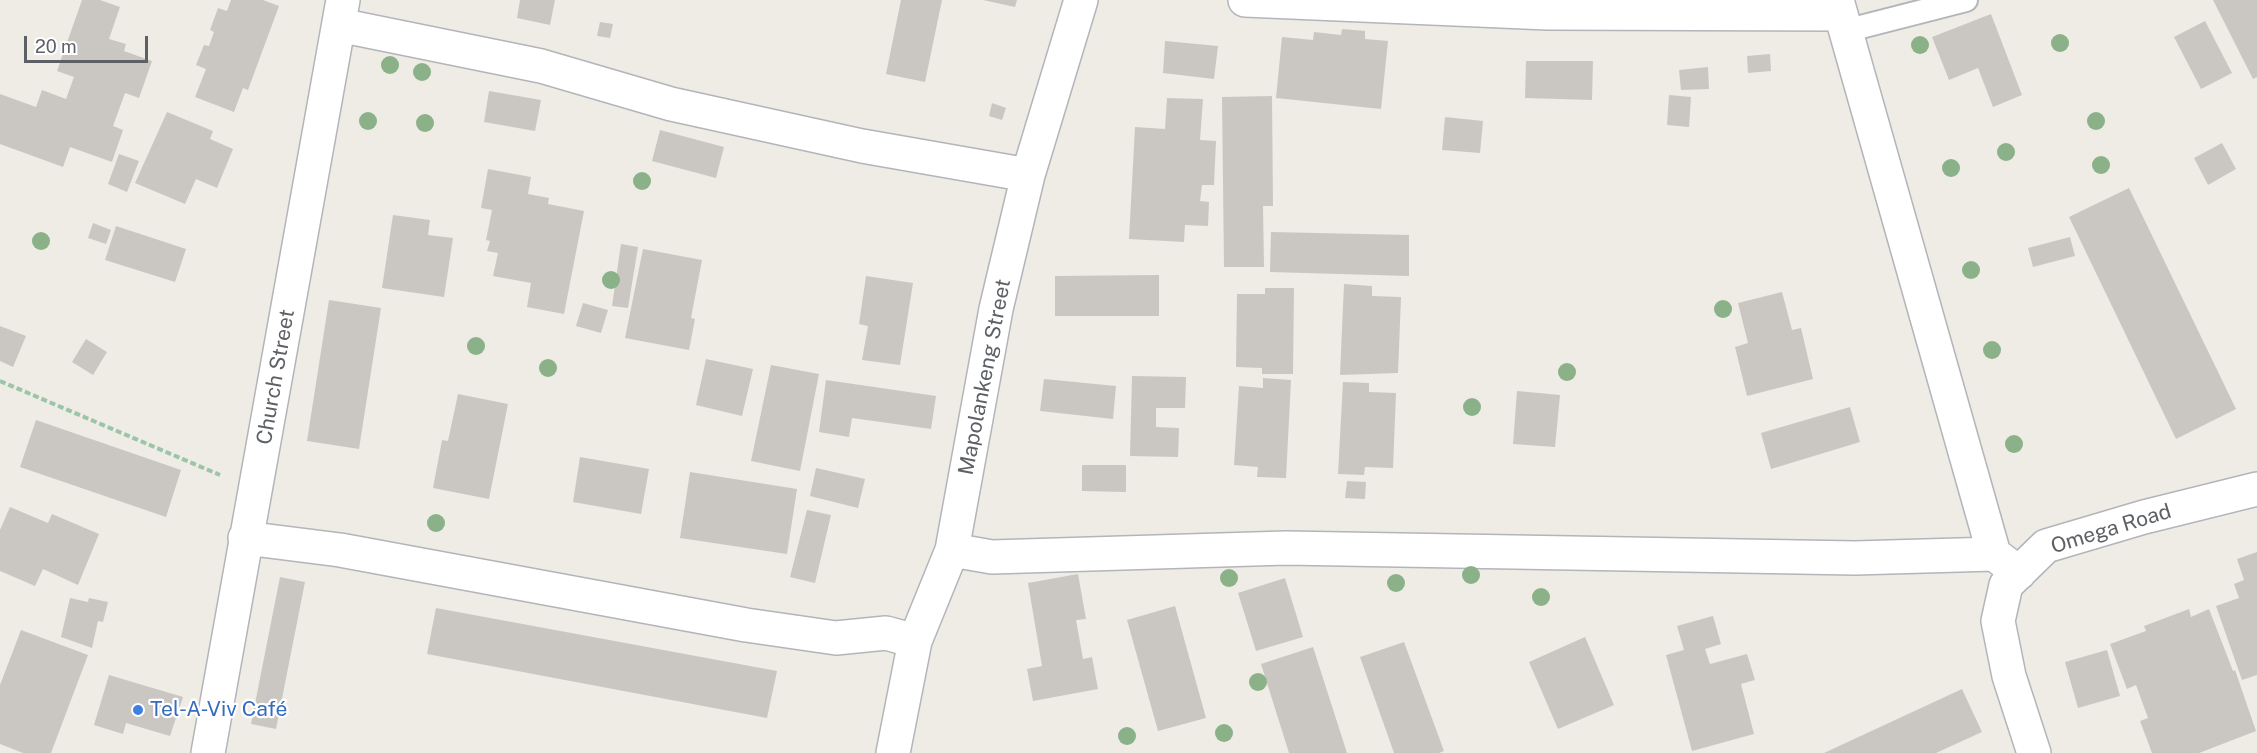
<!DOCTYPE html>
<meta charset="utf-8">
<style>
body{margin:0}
#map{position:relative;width:2257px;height:753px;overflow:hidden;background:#eeece5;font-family:"Public Sans",sans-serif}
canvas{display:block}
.scale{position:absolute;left:24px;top:36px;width:124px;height:27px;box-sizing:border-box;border:3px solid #5d6065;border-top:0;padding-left:8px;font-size:18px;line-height:21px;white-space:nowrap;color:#5d6065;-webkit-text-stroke:4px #fff;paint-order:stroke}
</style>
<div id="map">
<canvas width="2257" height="753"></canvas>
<div class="scale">20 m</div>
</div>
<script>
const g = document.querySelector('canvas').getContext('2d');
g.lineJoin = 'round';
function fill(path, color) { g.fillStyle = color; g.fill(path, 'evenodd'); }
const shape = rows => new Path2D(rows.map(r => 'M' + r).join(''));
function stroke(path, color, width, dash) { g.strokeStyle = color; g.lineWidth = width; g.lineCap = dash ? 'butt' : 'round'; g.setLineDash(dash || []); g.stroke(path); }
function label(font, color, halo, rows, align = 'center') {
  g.font = font + ' "Public Sans",sans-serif'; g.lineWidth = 4.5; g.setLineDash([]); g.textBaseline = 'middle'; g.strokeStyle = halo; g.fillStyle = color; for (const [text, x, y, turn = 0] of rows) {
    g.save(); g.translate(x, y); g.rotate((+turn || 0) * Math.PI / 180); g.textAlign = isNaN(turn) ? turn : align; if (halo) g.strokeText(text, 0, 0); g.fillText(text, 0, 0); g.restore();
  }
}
fill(shape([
 [82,0,100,0,120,7,109,39,126,44,124,51,152,61,139,98,125,93,113,126,123,130,112,162,70,147,63,167,0,144,0,94,36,107,42,90,66,99,74,77,57,71],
 [231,0,263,0,279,6,248,90,243,88,234,112,195,97,206,69,196,65,204,45,209,46,214,32,210,30,218,8,227,11],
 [520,0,555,0,550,25,517,18],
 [901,0,942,0,925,82,886,74],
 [983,0,1017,0,1015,7],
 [2213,0,2257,0,2257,77,2253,79],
 [1991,14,2022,95,1993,107,1978,68,1949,80,1932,37],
 [2205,21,2232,73,2201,89,2174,37],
 [600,22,613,24,610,38,597,36],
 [1342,29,1365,31,1365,39,1388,41,1381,109,1276,98,1282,37,1313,40,1314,32,1341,35],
 [1165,41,1218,46,1214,79,1163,73],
 [1770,54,1771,71,1748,73,1747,56],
 [1526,61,1593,61,1592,100,1525,98],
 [1708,67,1709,89,1681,90,1679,70],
 [489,91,541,100,535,131,484,122],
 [1669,95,1691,97,1689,127,1667,125],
 [1272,96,1273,206,1263,206,1264,267,1224,267,1222,97],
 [1167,98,1203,99,1200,140,1216,141,1214,185,1202,185,1200,201,1209,202,1208,226,1185,225,1184,242,1129,239,1135,127,1165,129],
 [992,103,1006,108,1002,120,989,116],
 [167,112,213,131,210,139,233,149,217,188,196,179,185,204,135,183],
 [1445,117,1483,121,1480,153,1442,150],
 [660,130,724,147,716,178,652,161],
 [2222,143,2236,169,2208,185,2194,158],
 [119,154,139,161,127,192,108,184],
 [488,169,531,177,528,194,549,198,548,204,584,211,564,314,527,307,531,283,493,276,498,253,487,251,490,241,486,240,492,210,481,208],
 [2129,188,2236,409,2176,439,2069,217],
 [393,215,430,220,428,235,453,238,444,297,382,288],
 [93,223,111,230,106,244,88,238],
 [116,226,186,249,175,282,105,260],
 [1271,232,1409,235,1409,276,1270,272],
 [2070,237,2075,256,2033,267,2028,248],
 [621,244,638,247,628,308,612,306],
 [643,249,702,260,691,318,695,319,689,350,625,338],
 [1159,275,1159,316,1055,316,1055,276],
 [866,276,913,283,900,365,862,360,868,326,859,324],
 [1344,284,1372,286,1372,296,1401,297,1398,373,1340,375],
 [1265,288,1294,288,1293,374,1262,374,1262,368,1236,367,1237,294,1265,294],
 [1782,292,1792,330,1801,328,1813,379,1747,396,1735,347,1748,343,1738,303],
 [329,300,381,308,359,449,307,441],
 [583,303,608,310,601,333,576,326],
 [0,326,26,336,13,367,0,361],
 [86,339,107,352,93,375,72,362],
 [706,359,753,369,742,416,696,405],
 [771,365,819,374,800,471,751,461],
 [1132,376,1186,377,1185,408,1156,408,1156,427,1179,428,1178,457,1130,456],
 [1263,378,1291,380,1286,478,1257,477,1258,467,1234,465,1239,386,1263,388],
 [1044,379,1116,386,1113,419,1040,411],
 [826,380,936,396,931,429,852,418,849,437,819,432],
 [1343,382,1369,383,1369,392,1396,393,1393,468,1365,467,1364,475,1338,474],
 [1517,391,1560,395,1555,447,1513,444],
 [458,394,508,404,489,499,433,488,442,440,448,441],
 [1850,407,1860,442,1771,469,1761,433],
 [36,420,181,470,166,517,20,467],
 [580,457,649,469,641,514,573,502],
 [1082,465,1126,465,1126,492,1082,491],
 [816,468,865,479,858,508,810,496],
 [690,472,797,489,787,554,680,538],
 [1347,481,1366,482,1365,499,1345,498],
 [10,507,48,523,52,514,99,534,78,585,43,569,35,586,0,571,0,530],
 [807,510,831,515,815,583,790,577],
 [2257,552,2257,675,2242,680,2216,606,2239,598,2234,584,2244,580,2237,559],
 [1078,574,1086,619,1076,620,1083,659,1092,657,1098,689,1033,701,1027,669,1042,666,1028,583],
 [280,577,305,582,276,729,251,724],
 [1285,578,1303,637,1256,651,1238,593],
 [70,598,88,602,89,598,108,602,103,622,98,621,92,648,61,637],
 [1175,606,1206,718,1158,731,1127,620],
 [436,608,777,671,767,718,427,654],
 [2189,609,2191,617,2209,609,2233,671,2235,670,2256,731,2199,753,2152,753,2140,721,2148,718,2136,685,2127,689,2110,644,2146,631,2144,626],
 [1713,616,1721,644,1705,649,1710,664,1747,654,1755,680,1741,684,1754,734,1692,751,1666,655,1684,650,1677,626],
 [21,630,88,655,51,753,23,753,0,744,0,685],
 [1585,637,1614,705,1558,729,1529,662],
 [1404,642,1444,751,1439,753,1394,753,1360,657],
 [1313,647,1347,753,1289,753,1261,664],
 [2107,650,2120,696,2078,708,2065,662],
 [109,675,183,697,170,736,126,723,123,734,94,725],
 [1962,689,1982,732,1936,753,1824,753]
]), '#cac7c2');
const lane = shape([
 [1845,31,1966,0]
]);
const street = shape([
 [1245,0,1548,13,1840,14],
 [1837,0,1994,554,2019,573],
 [339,25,541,66,671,104,862,146,1028,175],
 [245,538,340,550,746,625,836,638,886,633,915,641],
 [952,550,992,557,1286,548,1855,558,1994,554],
 [208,753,343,0],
 [893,753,915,641,952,550,996,309,1028,175,1081,0],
 [2034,753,2009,676,1998,621,2006,585,2046,546,2144,517,2257,489]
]);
stroke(lane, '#b2b5b9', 26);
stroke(street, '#b2b5b9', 36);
stroke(shape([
 [0,381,220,475]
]), '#9cc5a8', 4, [6, 3]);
stroke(lane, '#fff', 22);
stroke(street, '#fff', 33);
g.fillStyle = '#8ab188';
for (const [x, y] of [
 [2060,43],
 [1920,45],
 [390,65],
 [422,72],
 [368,121],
 [2096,121],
 [425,123],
 [2006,152],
 [2101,165],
 [1951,168],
 [642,181],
 [41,241],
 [1971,270],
 [611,280],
 [1723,309],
 [476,346],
 [1992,350],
 [548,368],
 [1567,372],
 [1472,407],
 [2014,444],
 [436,523],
 [1471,575],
 [1229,578],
 [1396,583],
 [1541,597],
 [1258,682],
 [1224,733],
 [1127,736]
]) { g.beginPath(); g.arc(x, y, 9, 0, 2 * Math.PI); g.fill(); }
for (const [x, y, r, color] of [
 [138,710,6,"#3f7fe0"]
]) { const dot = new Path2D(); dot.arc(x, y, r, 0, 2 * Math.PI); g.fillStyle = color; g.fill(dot); stroke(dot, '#fff', 2); }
label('21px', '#5d6065', '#fff', [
 ["Church Street",276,377,-80],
 ["Mapolankeng Street",985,377,-79],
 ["Omega Road",2111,529,-17]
]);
label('21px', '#366cbe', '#fff', [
 ["Tel-A-Viv Café",150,710]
], 'left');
</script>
